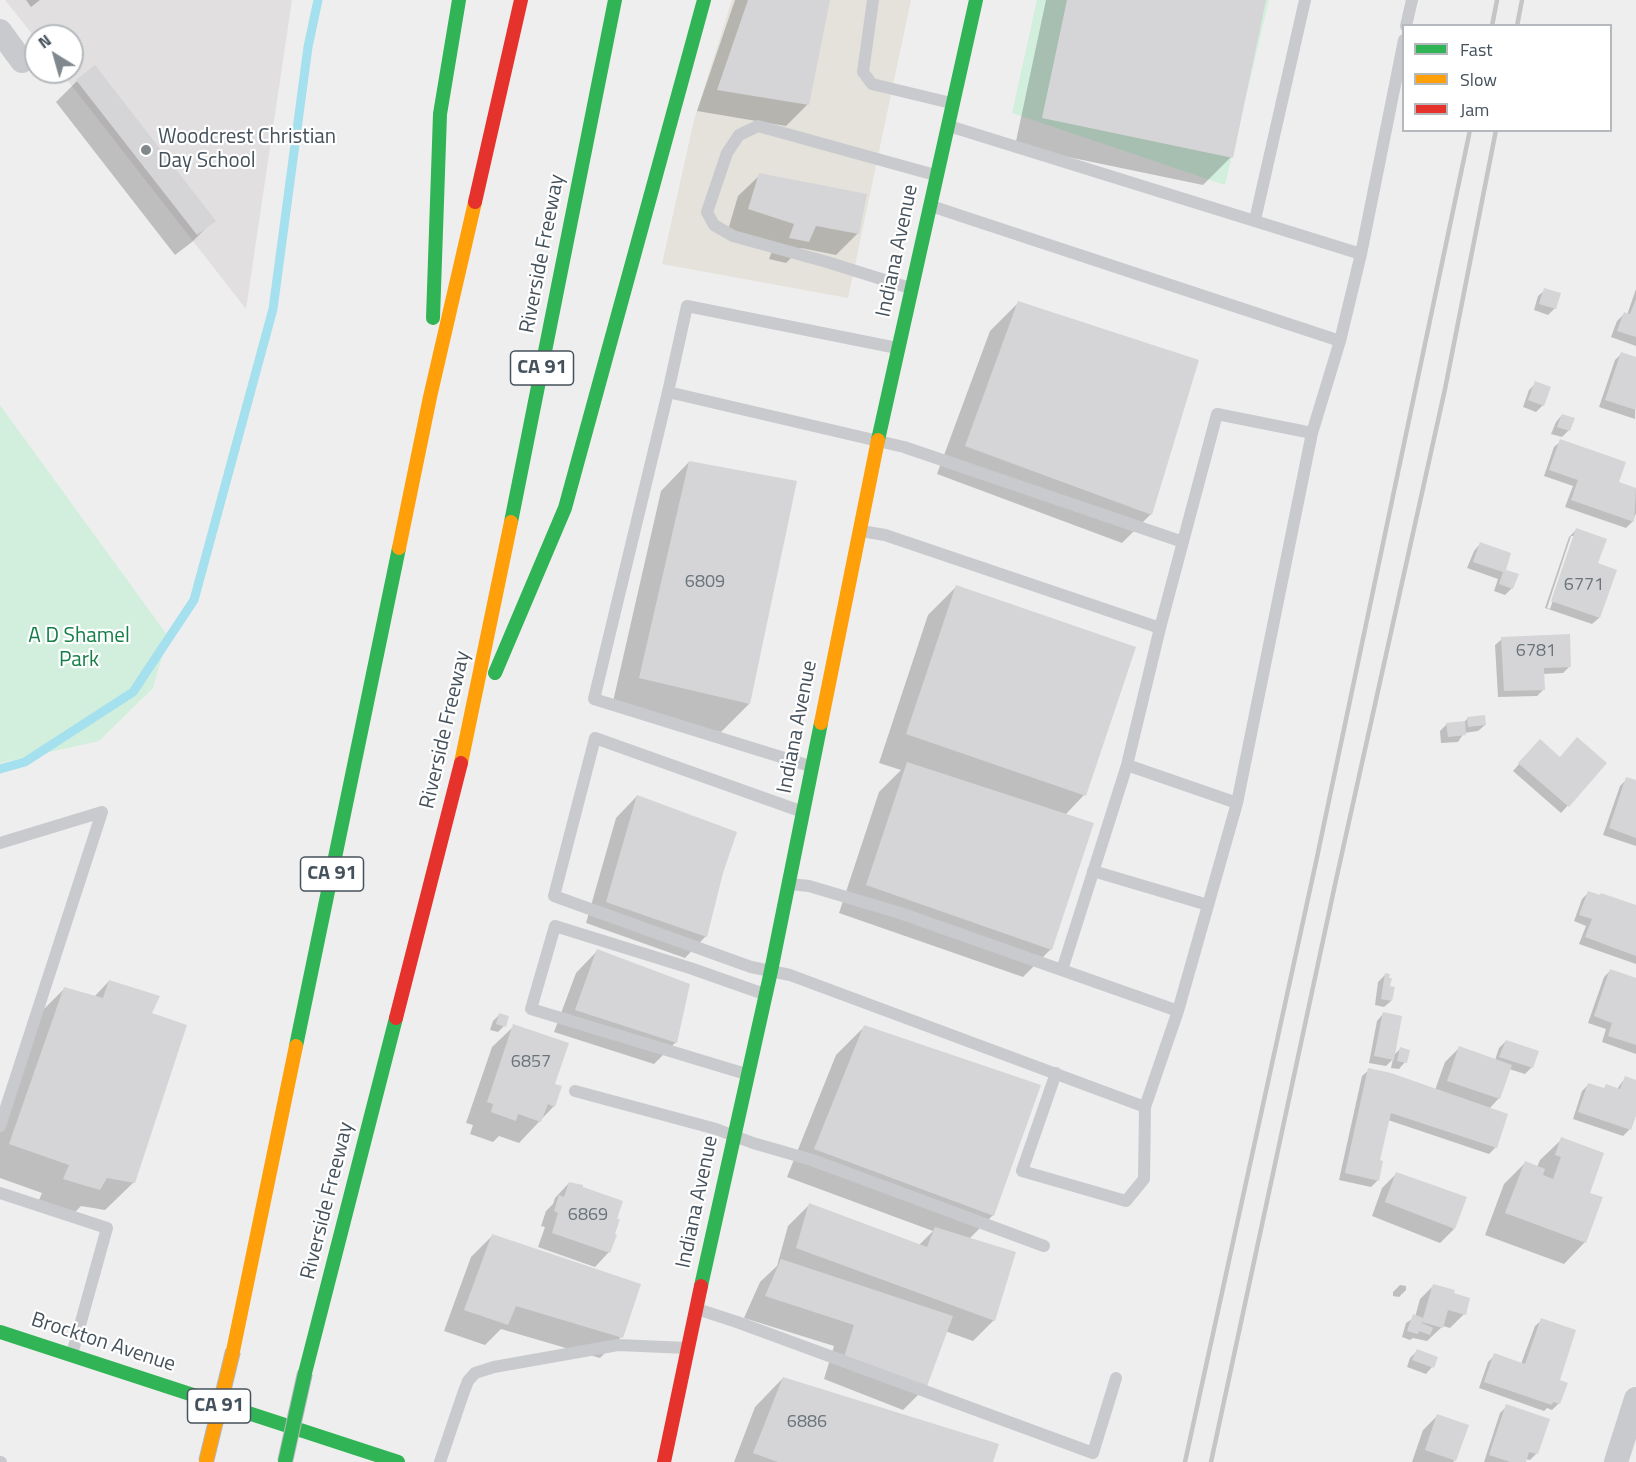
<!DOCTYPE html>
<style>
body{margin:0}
#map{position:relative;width:1636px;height:1462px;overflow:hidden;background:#efeeee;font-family:"Titillium Web",sans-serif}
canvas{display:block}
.legend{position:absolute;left:1402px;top:24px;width:210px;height:108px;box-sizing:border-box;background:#fff;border:2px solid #b5b9bd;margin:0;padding:8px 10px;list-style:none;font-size:18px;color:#45515b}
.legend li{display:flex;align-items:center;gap:12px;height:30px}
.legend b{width:30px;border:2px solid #b5b9bd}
.north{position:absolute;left:24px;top:24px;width:60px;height:60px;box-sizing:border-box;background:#fff;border:2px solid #b5b9bd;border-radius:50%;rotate:323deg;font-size:16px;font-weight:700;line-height:24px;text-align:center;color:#45515b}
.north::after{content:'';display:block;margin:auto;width:21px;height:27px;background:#80888e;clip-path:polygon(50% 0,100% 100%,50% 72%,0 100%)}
</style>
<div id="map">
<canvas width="1636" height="1462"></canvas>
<ul class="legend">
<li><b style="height:8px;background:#30b455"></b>Fast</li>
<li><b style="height:8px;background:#ff9f0a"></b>Slow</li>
<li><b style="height:8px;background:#e5322d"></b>Jam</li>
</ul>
<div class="north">N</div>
</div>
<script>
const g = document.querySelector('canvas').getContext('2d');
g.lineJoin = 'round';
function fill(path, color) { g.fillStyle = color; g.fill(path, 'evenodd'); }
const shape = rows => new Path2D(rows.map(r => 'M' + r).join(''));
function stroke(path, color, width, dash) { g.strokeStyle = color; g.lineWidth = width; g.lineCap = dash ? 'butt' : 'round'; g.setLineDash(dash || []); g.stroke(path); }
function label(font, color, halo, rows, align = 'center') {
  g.font = font + ' "Titillium Web",sans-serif'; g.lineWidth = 4.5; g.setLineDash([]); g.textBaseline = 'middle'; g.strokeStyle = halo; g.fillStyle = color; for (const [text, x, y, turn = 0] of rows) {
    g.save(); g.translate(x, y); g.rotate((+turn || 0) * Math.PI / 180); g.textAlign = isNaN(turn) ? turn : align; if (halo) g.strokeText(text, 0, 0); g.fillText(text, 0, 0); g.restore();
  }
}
fill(shape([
 [732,0,911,0,848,298,662,264,694,120]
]), '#e4e2db');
fill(shape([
 [5,0,292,0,246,309,61,72,72,72,72,36,36,36,36,39]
]), '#e1dfe0');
fill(shape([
 [1037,0,1269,0,1225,185,1012,113],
 [0,405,168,636,153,688,99,741,0,763]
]), '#d1efdc');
fill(shape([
 [26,0,40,0,31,7],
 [735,0,829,0,808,104,786,126,697,111],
 [1046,0,1265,0,1231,157,1203,185,1015,146],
 [77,81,214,220,192,242,175,255,56,102],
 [760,175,858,233,836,255,801,248,786,263,769,259,774,246,728,230,738,196],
 [1636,289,1636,346,1611,337,1617,321,1624,314,1627,315],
 [1545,290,1555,308,1548,315,1534,310,1538,296],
 [1018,303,1197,361,1150,515,1122,543,937,474,990,331],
 [1621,354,1636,358,1635,419,1599,407,1615,360],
 [1536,383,1543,405,1536,412,1523,407,1529,390],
 [1562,415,1573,419,1568,431,1562,437,1551,434,1556,422],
 [1561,441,1618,483,1636,489,1636,513,1633,521,1626,528,1565,507,1573,486,1544,476,1554,447],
 [689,462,749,704,721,732,612,706,661,491],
 [1576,530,1597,564,1615,571,1599,618,1592,624,1545,608,1569,537],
 [1571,536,1575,536,1550,609,1547,608],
 [1480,544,1504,571,1512,588,1505,595,1494,591,1498,579,1467,568,1474,551],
 [956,587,1084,795,1065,815,1051,949,1023,977,839,913,879,792,901,770,879,763,928,615],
 [1502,639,1570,666,1563,673,1543,674,1544,689,1537,696,1498,697,1495,645],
 [1468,718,1485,725,1478,731,1464,733,1458,742,1441,743,1440,731,1447,724,1463,723],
 [1533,748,1559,759,1605,764,1561,813,1513,771],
 [1627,779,1636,782,1636,846,1603,835,1620,786],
 [637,796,721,873,706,936,685,958,586,923,616,818],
 [1588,893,1636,907,1636,964,1579,944,1586,926,1574,921,1582,899],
 [597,951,676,1042,654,1064,554,1032,576,973],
 [1610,971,1636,980,1636,1054,1602,1042,1606,1029,1588,1023,1604,977],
 [1385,975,1391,1001,1384,1007,1375,1005,1378,982],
 [109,981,150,1013,134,1182,105,1210,81,1206,70,1217,36,1207,42,1193,0,1178,0,1120,36,1017,65,988,94,997],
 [500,1014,504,1026,498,1032,490,1030,493,1021],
 [1383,1014,1393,1056,1400,1049,1405,1062,1399,1069,1391,1068,1393,1059,1386,1066,1369,1063,1377,1021],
 [514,1026,553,1085,554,1106,519,1143,499,1136,493,1142,470,1134,473,1125,466,1123,492,1047],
 [864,1027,993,1215,969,1239,994,1320,973,1341,945,1331,925,1388,903,1410,824,1379,834,1346,744,1318,760,1282,777,1266,788,1226,809,1205,919,1245,933,1231,787,1177,836,1055],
 [1506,1041,1532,1067,1525,1074,1509,1069,1499,1098,1489,1109,1496,1147,1489,1154,1388,1120,1378,1161,1378,1180,1371,1187,1339,1180,1362,1076,1369,1070,1435,1090,1445,1062,1459,1048,1495,1060,1499,1048],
 [1625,1078,1636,1082,1636,1111,1629,1130,1623,1136,1573,1119,1582,1091,1589,1084,1603,1089,1617,1089],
 [1562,1139,1585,1242,1564,1264,1485,1235,1504,1184,1525,1163,1537,1167,1540,1160],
 [1396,1174,1454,1229,1440,1243,1372,1216,1382,1188],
 [569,1183,615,1219,609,1252,595,1267,538,1247,545,1227,541,1226,546,1211,553,1204,555,1198],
 [493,1235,621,1337,600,1358,501,1329,485,1345,444,1331,471,1257],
 [1400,1285,1406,1286,1406,1290,1399,1297,1393,1296,1393,1292],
 [1434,1285,1452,1294,1464,1314,1450,1328,1443,1326,1427,1341,1413,1338,1410,1340,1402,1337,1406,1323,1415,1317,1420,1299],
 [1542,1320,1558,1381,1559,1403,1552,1410,1547,1408,1544,1411,1479,1388,1488,1362,1495,1355,1521,1364,1535,1326],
 [1417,1351,1432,1367,1426,1374,1407,1367,1410,1358],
 [783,1378,991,1462,734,1462,755,1407],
 [1507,1406,1536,1454,1530,1460,1526,1459,1525,1462,1484,1462,1500,1413],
 [1437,1416,1455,1460,1453,1462,1412,1462,1423,1430]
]), '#0003');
stroke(shape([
 [0,769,25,762,133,692,194,600,273,309,308,47,318,0]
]), '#a5e0ee', 9);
fill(shape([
 [748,0,830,0,809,105,717,90],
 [1067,0,1266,0,1233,158,1042,118],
 [95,65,216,221,197,235,76,80],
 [759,173,867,194,859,234,816,226,809,242,789,238,794,224,748,209],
 [1544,288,1561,293,1556,309,1539,304],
 [1636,299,1636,337,1617,331,1624,312,1630,314],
 [1018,301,1199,360,1152,515,965,446],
 [1621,352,1636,357,1636,410,1605,400],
 [1535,381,1551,387,1544,406,1528,400],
 [1562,414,1575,418,1570,431,1557,427],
 [1560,439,1626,462,1619,482,1636,488,1634,522,1571,500,1578,480,1549,470],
 [689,461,797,481,750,704,639,678],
 [1576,528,1607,539,1598,563,1617,570,1600,618,1551,601],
 [1480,542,1511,553,1506,570,1519,574,1513,589,1499,584,1503,572,1473,562],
 [956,585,1136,647,1086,796,906,734],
 [1570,634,1571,667,1544,668,1545,690,1504,691,1501,637],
 [1485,715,1486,725,1468,727,1467,717],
 [1465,721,1466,735,1448,737,1446,723],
 [1577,737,1607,763,1569,807,1518,763,1540,739,1560,757],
 [907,762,1094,823,1052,950,866,885],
 [1626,777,1636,780,1636,838,1609,828],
 [637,795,737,832,723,873,707,937,606,902],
 [1588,891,1600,895,1601,893,1636,905,1636,956,1585,937,1592,919,1579,915],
 [597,949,690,984,677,1043,575,1010],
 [1610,969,1636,978,1636,1045,1608,1036,1612,1023,1594,1016],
 [1385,973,1390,974,1389,978,1392,978,1390,986,1395,987,1392,1001,1381,999],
 [109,980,160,996,152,1013,187,1025,135,1183,107,1178,100,1190,63,1179,69,1165,9,1144,64,987,103,998],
 [1383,1012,1402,1016,1394,1060,1374,1056],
 [499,1013,509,1016,506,1027,496,1024],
 [513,1024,569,1043,555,1084,562,1086,555,1107,548,1104,541,1122,518,1114,516,1121,491,1112,493,1104,487,1102],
 [864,1025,1041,1085,994,1216,814,1149],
 [1506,1040,1539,1051,1533,1068,1499,1057],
 [1459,1046,1512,1065,1500,1099,1447,1081],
 [1400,1047,1410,1050,1407,1063,1397,1061],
 [1368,1068,1391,1073,1508,1114,1497,1148,1391,1113,1380,1160,1383,1161,1379,1181,1345,1173],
 [1625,1076,1636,1080,1636,1116,1631,1130,1578,1112,1588,1083,1604,1088,1606,1084,1620,1089],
 [1561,1137,1604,1153,1590,1193,1603,1197,1586,1243,1505,1213,1525,1161,1545,1169,1543,1175,1553,1179,1561,1157,1555,1155],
 [1396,1172,1467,1197,1455,1229,1385,1202],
 [569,1182,583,1185,583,1187,623,1201,617,1219,620,1219,615,1234,617,1235,610,1253,552,1233,558,1213,554,1211,559,1195,564,1197],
 [809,1203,927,1247,935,1227,1016,1252,995,1321,796,1248],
 [492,1234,641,1284,623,1338,516,1306,508,1325,464,1310],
 [781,1259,953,1316,926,1389,844,1357,854,1325,765,1296],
 [1433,1284,1455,1290,1454,1293,1470,1298,1466,1315,1448,1310,1443,1328,1422,1322,1418,1334,1407,1331,1413,1314,1423,1318],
 [1541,1318,1576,1330,1560,1380,1568,1383,1560,1404,1553,1402,1552,1405,1484,1382,1494,1353,1525,1364],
 [1422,1323,1433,1328,1430,1335,1419,1331],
 [1417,1349,1438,1357,1434,1368,1412,1360],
 [783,1377,999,1444,993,1462,778,1462,753,1453],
 [1506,1404,1550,1419,1538,1454,1529,1452,1526,1462,1510,1462,1489,1455],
 [1437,1414,1469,1425,1456,1461,1425,1450]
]), '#d5d5d7');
stroke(shape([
 [873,0,863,72,872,84,951,103],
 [1406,26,1412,0],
 [931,206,1340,341,1361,254,949,126],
 [1255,220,1305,0],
 [1361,254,1404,40],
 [910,288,827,262,733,236,714,225,707,212,727,153,739,135,758,126,935,175],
 [668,392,687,306,897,348],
 [861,531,885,535,1160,628],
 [810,766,594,699,668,392,904,447,1183,542],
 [1237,803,1312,433],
 [803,812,595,738,554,896,751,967,790,975,1145,1107,1178,1011],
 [0,843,102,812,0,1126],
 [1093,871,1208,905],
 [790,884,809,886,900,913,1178,1011,1237,803,1127,765,1160,628,1217,414,1312,433,1340,341],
 [1062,970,1127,765],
 [1056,1073,1022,1171,1126,1201,1144,1179,1145,1107],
 [746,1074,531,1009,555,926,690,968,764,994],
 [575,1091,716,1129,753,1143,812,1160,1044,1246],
 [0,1193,107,1228,72,1354],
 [697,1309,737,1322,1093,1453,1116,1378],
 [0,1462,1,1462],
 [440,1462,463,1394,468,1381,475,1373,494,1367,618,1345,687,1348]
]), '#c8cacd', 12);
stroke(shape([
 [0,31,22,61],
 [1616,1462,1636,1399]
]), '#c8cacd', 24);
stroke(shape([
 [433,318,440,114,459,0],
 [878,440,976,0],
 [511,522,615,0],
 [495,673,565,508,704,0],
 [296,1046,399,548],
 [701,1286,771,971,821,723],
 [0,1332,398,1462],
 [305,1373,396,1018]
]), '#30b455', 14);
stroke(shape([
 [399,548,430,397,475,202],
 [821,723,878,440],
 [461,763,511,522],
 [233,1351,296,1046]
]), '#ff9f0a', 14);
stroke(shape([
 [475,202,521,0],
 [396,1018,461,763],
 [664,1462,701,1286]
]), '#e5322d', 14);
stroke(shape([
 [1492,26,1497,0],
 [1517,26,1522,0],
 [1185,1462,1316,862,1470,130],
 [1211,1462,1336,880,1445,389,1496,130]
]), '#c3c5c7', 4.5);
const fastBridge = shape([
 [285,1462,305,1373]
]);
const slowBridge = shape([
 [206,1462,233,1351]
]);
stroke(fastBridge, '#b3b8be', 16, []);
stroke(slowBridge, '#b3b8be', 16, []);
stroke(fastBridge, '#30b455', 14);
stroke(slowBridge, '#ff9f0a', 14);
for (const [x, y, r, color] of [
 [146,150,6,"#80888e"]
]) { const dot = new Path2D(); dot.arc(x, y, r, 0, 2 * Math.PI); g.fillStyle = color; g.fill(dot); stroke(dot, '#fff', 2); }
label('18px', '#6a747b', null, [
 ["6809",705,583],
 ["6771",1584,586],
 ["6781",1536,652],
 ["6857",531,1063],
 ["6869",588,1216],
 ["6886",807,1423]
]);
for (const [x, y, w] of [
 [542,368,63],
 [332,874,63],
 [219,1406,63]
]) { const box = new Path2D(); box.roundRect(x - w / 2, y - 17, w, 34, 4.5); g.fillStyle = '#fff'; g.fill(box); stroke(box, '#45515b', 1.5); }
label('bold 20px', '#45515b', null, [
 ["CA 91",542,368],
 ["CA 91",332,874],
 ["CA 91",219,1406]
]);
label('21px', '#45515b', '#fff', [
 ["Woodcrest Christian",158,138],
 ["Day School",158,162]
], 'left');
label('21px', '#45515b', '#fff', [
 ["Indiana Avenue",898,251,-78],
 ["Riverside Freeway",543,254,-79],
 ["Indiana Avenue",798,727,-79],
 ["Riverside Freeway",446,730,-77],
 ["Riverside Freeway",328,1201,-76],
 ["Indiana Avenue",698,1202,-78],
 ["Brockton Avenue",103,1343,18]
]);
label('21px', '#147e47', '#fff', [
 ["A D Shamel",79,637],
 ["Park",79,661]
]);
</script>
